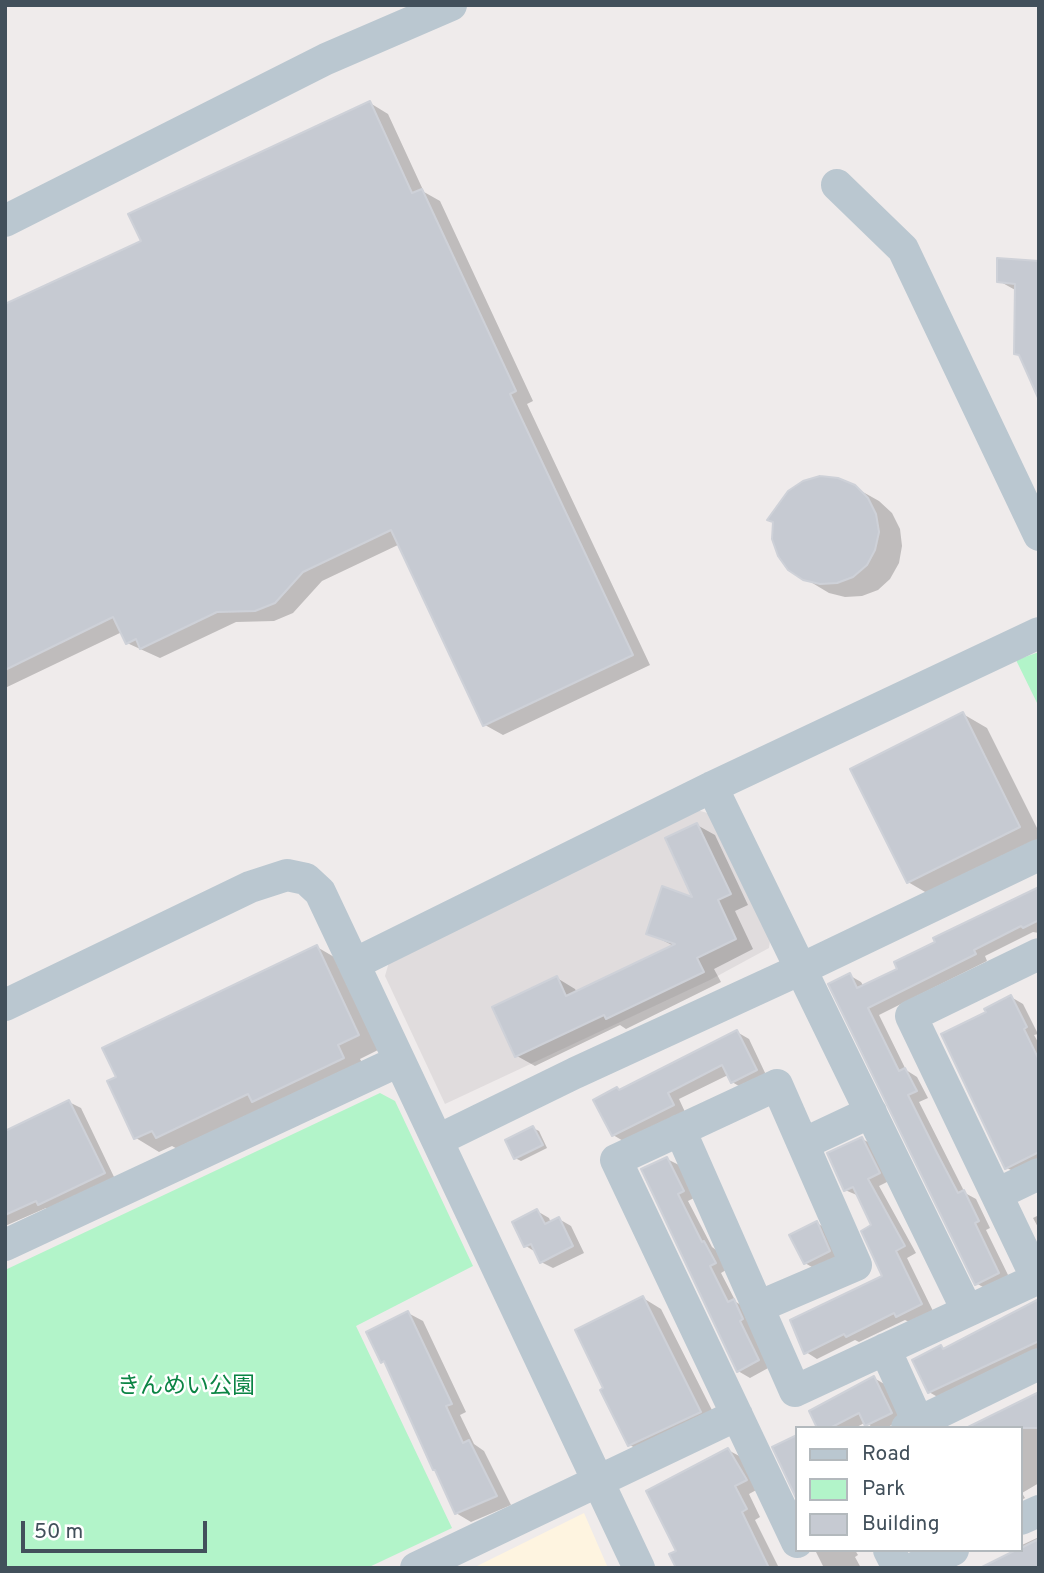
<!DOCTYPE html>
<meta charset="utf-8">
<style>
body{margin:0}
#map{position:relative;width:1044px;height:1573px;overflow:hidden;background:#efebeb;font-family:Overpass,sans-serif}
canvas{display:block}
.frame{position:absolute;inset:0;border:7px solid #42505b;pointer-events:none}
.legend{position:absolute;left:795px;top:1426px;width:228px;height:126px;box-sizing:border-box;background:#fff;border:2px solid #b3b9bd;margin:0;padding:9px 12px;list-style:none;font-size:21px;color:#42505b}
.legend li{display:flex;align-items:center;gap:14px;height:35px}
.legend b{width:35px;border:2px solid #b3b9bd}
.scale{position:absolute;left:21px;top:1521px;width:186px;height:32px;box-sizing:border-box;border:4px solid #42505b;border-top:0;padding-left:9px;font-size:21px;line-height:24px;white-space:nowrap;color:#42505b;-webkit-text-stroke:5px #fff;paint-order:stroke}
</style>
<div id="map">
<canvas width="1044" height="1573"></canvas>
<div class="frame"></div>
<ul class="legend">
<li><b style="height:9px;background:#bac7d0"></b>Road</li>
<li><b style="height:19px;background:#b2f4c9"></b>Park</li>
<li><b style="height:19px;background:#c6cad2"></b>Building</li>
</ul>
<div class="scale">50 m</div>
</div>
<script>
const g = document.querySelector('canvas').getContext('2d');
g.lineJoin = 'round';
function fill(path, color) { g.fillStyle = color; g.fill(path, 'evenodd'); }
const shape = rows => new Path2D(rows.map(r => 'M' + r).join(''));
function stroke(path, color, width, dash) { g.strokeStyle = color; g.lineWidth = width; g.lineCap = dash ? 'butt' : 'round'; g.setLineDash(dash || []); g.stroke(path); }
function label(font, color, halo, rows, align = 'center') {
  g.font = font + ' Overpass,"Noto Sans JP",sans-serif'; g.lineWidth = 5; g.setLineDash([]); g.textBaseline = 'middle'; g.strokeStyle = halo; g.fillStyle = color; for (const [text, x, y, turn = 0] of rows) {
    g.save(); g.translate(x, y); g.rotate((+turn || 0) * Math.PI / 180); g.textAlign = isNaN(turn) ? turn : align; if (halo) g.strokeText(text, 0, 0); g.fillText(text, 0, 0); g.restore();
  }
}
fill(shape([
 [584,1513,608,1568,473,1568]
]), '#fef4e0');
fill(shape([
 [697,810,714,815,771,933,769,948,710,980,445,1104,385,976,389,962]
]), '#e0dcdd');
fill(shape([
 [1039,652,1039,707,1016,660],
 [380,1093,395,1101,473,1266,356,1326,452,1528,367,1568,5,1568,5,1270]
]), '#b2f4c9');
fill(shape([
 [370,103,388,114,424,192,440,201,533,401,527,404,650,665,503,735,485,725,400,544,322,581,293,613,274,621,236,622,160,658,127,643,122,632,5,688,5,306,143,242],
 [1039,263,1022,357,1016,353,1017,291,999,281],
 [854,487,879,501,892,513,900,529,902,546,899,563,890,579,878,590,862,596,845,597,829,593,804,578],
 [963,714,987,728,1039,832,1039,843,932,896,908,882],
 [697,825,715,835,748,905,735,911,753,949,714,969,721,982,626,1029,620,1025,535,1066,517,1056,557,978,575,989,577,993,674,946,648,933,696,900],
 [1039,890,1039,933,1033,932,985,956,987,961,879,1015,906,1070,917,1077,928,1098,919,1102,965,1193,976,1199,990,1228,986,1230,1010,1279,988,1290,976,1283,849,975,861,982,864,987,899,970],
 [317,947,341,961,382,1048,360,1059,367,1072,181,1151,172,1146,159,1152,136,1138],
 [1011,997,1023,1004,1038,1034,1034,1035,1039,1044,1039,1165,1019,1174,1007,1168,988,1013],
 [737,1032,749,1039,767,1077,744,1089,732,1082,728,1075,679,1099,685,1112,625,1142,613,1135,620,1091],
 [69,1102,81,1108,115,1179,51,1210,46,1208,5,1226,5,1137],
 [533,1128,539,1131,547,1148,521,1161,515,1158],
 [862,1139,874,1145,891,1180,879,1186,916,1253,907,1258,933,1311,909,1322,905,1320,859,1342,855,1340,817,1359,806,1352,884,1277,873,1226,859,1196,845,1190],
 [667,1159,679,1165,694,1198,688,1201,712,1247,716,1250,726,1270,721,1273,736,1302,746,1308,770,1367,750,1378,738,1371,643,1170],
 [537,1211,549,1218,551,1223,559,1219,571,1226,584,1253,553,1268,541,1262,537,1253,526,1246],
 [1039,1215,1039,1229,1033,1218],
 [817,1223,828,1230,841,1258,817,1270,805,1263],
 [643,1298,661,1309,718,1422,648,1456,630,1445],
 [1039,1300,1039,1352,941,1399,929,1392,941,1347,945,1349],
 [408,1313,423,1321,466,1412,460,1415,474,1444,484,1451,511,1505,471,1522,456,1513,387,1364,383,1361],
 [874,1378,886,1385,903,1419,886,1428,873,1428,866,1422,855,1428,819,1428],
 [1039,1394,1039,1483,1022,1493,1025,1498,1021,1500,1021,1428],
 [728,1450,743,1458,760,1488,749,1494,760,1517,755,1520,779,1568,678,1568,678,1551],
 [1039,1537,1039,1568,1021,1550,1024,1548,1022,1545],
 [815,1550,855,1550,858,1555,855,1557,861,1568,824,1568]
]), '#0003');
const building = shape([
 [370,101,412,193,422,189,516,391,510,394,633,655,483,726,391,530,303,572,275,603,255,611,217,612,140,649,136,639,126,644,113,617,5,670,5,304,141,241,128,214,370,101],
 [997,258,1039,261,1039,400,1019,355,1014,354,1015,284,997,282,997,258],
 [820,476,838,478,855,485,868,498,876,514,879,532,875,550,867,565,853,577,837,583,820,584,803,580,788,570,778,556,772,539,773,522,767,520,788,491,803,481,820,476],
 [963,712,1020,827,907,883,850,769,963,712],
 [697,823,731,894,718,900,736,939,697,958,704,972,606,1019,604,1015,515,1057,492,1007,557,976,566,996,675,944,646,934,662,886,692,897,665,838,697,823],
 [1039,887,1039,920,1023,928,1021,926,974,950,976,954,868,1008,899,1071,905,1068,917,1091,908,1095,937,1153,958,1193,964,1190,979,1221,975,1223,999,1273,975,1285,828,984,850,973,857,988,897,969,894,962,935,942,933,938,1039,887],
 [317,945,359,1035,338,1045,344,1058,252,1102,248,1094,156,1138,152,1131,134,1139,107,1081,116,1077,102,1048,317,945],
 [1011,995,1027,1027,1024,1029,1039,1060,1039,1152,1005,1169,941,1034,986,1012,984,1009,1011,995],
 [737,1030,757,1070,731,1083,722,1065,668,1093,674,1105,612,1136,593,1100,617,1087,619,1090,737,1030],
 [69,1100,105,1173,38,1205,36,1201,5,1215,5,1131,69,1100],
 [533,1126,543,1145,514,1159,505,1140,533,1126],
 [862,1137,880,1173,868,1179,905,1246,896,1251,922,1304,896,1317,894,1313,846,1337,844,1334,804,1354,790,1320,882,1276,861,1231,871,1225,853,1187,844,1191,827,1153,862,1137],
 [667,1157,684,1191,678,1194,702,1242,704,1241,716,1263,710,1266,728,1302,734,1299,743,1319,740,1321,759,1360,737,1372,641,1169,667,1157],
 [537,1209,545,1224,559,1217,573,1246,540,1263,531,1244,524,1247,512,1222,537,1209],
 [817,1221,830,1251,804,1264,789,1235,817,1221],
 [643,1296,701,1412,628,1446,600,1390,603,1388,575,1330,643,1296],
 [1039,1299,1039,1341,928,1393,912,1360,941,1345,943,1349,1039,1299],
 [408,1311,452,1404,446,1406,463,1443,469,1440,497,1496,455,1514,435,1470,433,1470,384,1361,381,1363,366,1332,408,1311],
 [874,1376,892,1413,865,1426,859,1413,830,1428,817,1428,809,1411,874,1376],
 [1039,1392,1039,1428,966,1428,1039,1392],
 [797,1435,797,1500,772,1447,797,1435],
 [728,1448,747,1480,735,1486,747,1509,742,1512,769,1568,676,1568,669,1554,676,1551,646,1491,728,1448],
 [1039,1539,1039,1568,980,1568,1016,1550,1021,1550,1021,1548,1039,1539]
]);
fill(building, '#c6cad2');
stroke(building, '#ced1d8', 2);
stroke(shape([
 [837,185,903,249,1039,535],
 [5,221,326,59,451,5],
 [712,787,967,1310],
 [354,964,712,787,1039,633],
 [5,1005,250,887,287,875,306,879,320,892,639,1568],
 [680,1130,795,1391,1039,1278],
 [438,1140,575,1073,801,969,1039,855],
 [803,1144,871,1112],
 [997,1194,1039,1174],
 [5,1245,399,1061],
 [1037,1279,911,1016,1039,954],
 [758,1307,856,1265,777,1085,616,1160,797,1542],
 [885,1349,918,1422],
 [907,1428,1039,1364],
 [1021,1519,1039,1511],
 [889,1550,898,1568],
 [416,1568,737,1415],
 [914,1568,953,1550]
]), '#bac7d0', 32);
label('23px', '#0b8444', '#fff', [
 ["きんめい公園",186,1388]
]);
</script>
